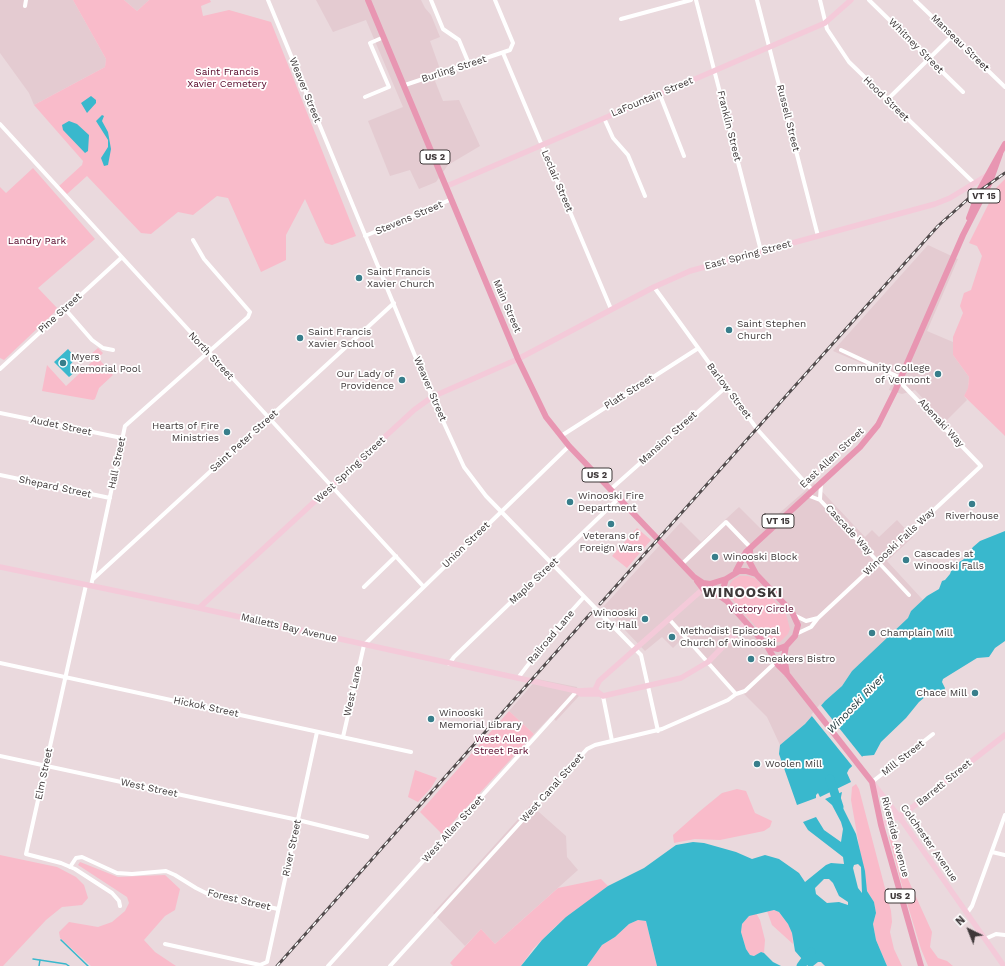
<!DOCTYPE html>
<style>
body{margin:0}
#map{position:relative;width:1005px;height:966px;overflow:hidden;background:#ead9dd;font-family:"Work Sans",sans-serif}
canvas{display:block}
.north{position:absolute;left:949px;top:910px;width:40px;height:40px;-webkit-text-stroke:3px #fff;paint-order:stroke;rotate:317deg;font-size:11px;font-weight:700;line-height:16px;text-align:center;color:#3e3839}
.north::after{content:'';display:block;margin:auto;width:14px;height:18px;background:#3e3839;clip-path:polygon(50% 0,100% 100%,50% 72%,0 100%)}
</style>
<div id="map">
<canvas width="1005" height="966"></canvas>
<div class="north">N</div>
</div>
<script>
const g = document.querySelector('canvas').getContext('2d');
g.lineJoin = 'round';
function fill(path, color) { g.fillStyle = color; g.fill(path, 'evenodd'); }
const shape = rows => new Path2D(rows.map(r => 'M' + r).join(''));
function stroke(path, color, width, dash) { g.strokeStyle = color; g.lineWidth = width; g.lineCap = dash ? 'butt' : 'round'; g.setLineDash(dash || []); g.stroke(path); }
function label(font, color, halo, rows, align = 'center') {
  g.font = font + ' "Work Sans",sans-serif'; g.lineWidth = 3.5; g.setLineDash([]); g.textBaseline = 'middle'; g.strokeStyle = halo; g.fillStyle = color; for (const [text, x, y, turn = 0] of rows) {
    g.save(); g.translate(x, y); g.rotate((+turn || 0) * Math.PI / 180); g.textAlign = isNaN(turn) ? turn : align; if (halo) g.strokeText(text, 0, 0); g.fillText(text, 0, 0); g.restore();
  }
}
fill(shape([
 [0,0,73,0,106,59,105,67,34,105,29,93,0,53],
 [124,0,149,0,137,11],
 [316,0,421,0,425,8,431,15,440,37,430,41,440,69,435,81,443,101,459,100,480,146,448,165,436,182,419,189,410,170,390,176,368,121,403,107,366,20,333,32],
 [928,245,958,259,927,331,953,342,953,355,969,377,968,389,964,396,967,400,945,422,915,390,902,394,889,390,893,380,891,376,833,351],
 [814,483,865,537,872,530,879,537,897,520,913,537,887,561,923,600,911,611,909,618,895,632,852,671,842,686,825,701,805,724,780,745,767,717,744,694,733,692,683,638,673,648,662,637,645,651,603,607,681,522,701,542,739,507,761,529],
 [537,679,577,687,579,696,556,721,551,716,534,734,509,711],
 [531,805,566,836,567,857,578,870,495,944,481,929,465,946,433,913]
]), '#e4cbd1');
fill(shape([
 [73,0,124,0,137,11,149,0,210,0,211,2,201,6,203,16,229,10,271,22,356,236,332,245,325,243,305,199,286,235,286,260,261,272,228,198,217,196,193,215,178,212,151,234,141,233,87,176,67,194,59,186,82,165,83,161,34,105,105,67,106,59],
 [33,168,95,239,38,288,58,309,4,360,0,358,0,187,6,193],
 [1005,179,1005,436,964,396,968,388,969,377,953,355,953,337,963,313,960,306,964,293,971,290,982,256,977,246,969,243,997,187],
 [98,348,103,353,98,358,113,375,99,388,95,399,93,400,42,391,47,365,66,386,95,359,91,354],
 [637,528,651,540,627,568,612,556],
 [740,576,748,576,756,579,786,614,790,629,788,634,780,642,774,642,764,636,732,599,729,592,730,584,734,579],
 [509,711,534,734,442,834,420,812],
 [415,770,437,778,431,788,418,802,408,797],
 [856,784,859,789,891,911,892,922,890,932,894,949,902,966,887,966,876,940,873,924,876,913,874,902,867,891,851,800,852,787],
 [737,789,746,791,755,813,772,821,770,827,764,831,720,840,695,839,674,843,673,835,700,811,722,793],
 [891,836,902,866,932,932,930,947,938,958,947,961,953,966,928,966,921,949,904,893,889,837],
 [0,855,57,867,76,877,84,885,88,898,82,905,62,907,46,920,3,966,0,966],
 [80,862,118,877,165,875,180,889,175,910,165,916,144,940,155,952,176,966,91,966,60,938,59,932,69,922,98,927,112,922,125,911,129,903,127,897,78,865],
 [601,879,608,886,556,926,533,949,521,966,453,966,450,963,481,929,495,944,558,888],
 [774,910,779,912,788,924,792,933,793,944,772,925,767,911],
 [756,913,760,920,765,940,764,953,761,952,755,956,750,955,746,949,741,932,742,924,749,916],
 [638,920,646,921,657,966,587,966,602,945,615,937,629,924]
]), '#f9bbca');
fill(shape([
 [91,96,96,100,96,103,87,113,81,103],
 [102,115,104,116,102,121,108,132,111,149,108,165,104,166,101,158,108,147,108,140,96,121],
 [69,121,77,124,89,135,88,151,85,153,63,130,62,125],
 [68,349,76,358,70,365,76,371,69,377,54,362],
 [1005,531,1005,641,995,648,989,657,977,658,943,679,942,682,945,688,944,691,937,695,925,697,919,702,906,718,881,742,874,755,863,756,849,769,847,773,851,782,820,797,818,793,816,795,816,798,797,805,779,754,780,745,805,724,825,701,842,686,852,671,908,618,911,611,927,596,939,589,942,581,945,580,950,574,953,566,964,559,973,547,980,541],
 [842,792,840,802,856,834,865,871,867,891,874,902,876,913,873,924,876,940,887,966,825,966,821,962,818,962,813,966,808,966,795,951,792,933,788,924,779,912,774,910,749,916,742,924,741,932,746,949,750,955,754,956,761,952,764,953,773,962,781,966,657,966,646,921,638,920,629,924,615,937,602,945,587,966,521,966,542,940,566,917,608,886,644,868,676,845,693,842,704,843,736,852,752,859,765,855,779,859,799,873,805,882,826,865,831,863,844,864,843,857,808,830,803,822,816,817,824,830,841,842,843,829,841,822,832,805,825,799],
 [858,864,861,867,862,893,858,888,853,868,854,865],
 [824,879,829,879,833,883,839,896,848,902,848,905,839,902,827,903,816,894,815,888]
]), '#39b8cd');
fill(shape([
 [820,704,863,758,853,767,811,715]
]), '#ead9dd');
stroke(shape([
 [61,940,88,966],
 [33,959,66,964,69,966],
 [39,966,40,960]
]), '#39b8cd', 1.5);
stroke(shape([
 [830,779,839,807],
 [801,966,811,952]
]), '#39b8cd', 9);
stroke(shape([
 [268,0,432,397,464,467,486,496,641,655,658,731],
 [431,0,443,29,459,40,469,64],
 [696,0,761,251],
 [757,0,818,236],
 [820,0,827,29,849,62,974,183],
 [869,0,963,92],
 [915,0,1005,87],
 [25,6,26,0],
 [621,19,691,0],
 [503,53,611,309],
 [405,85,510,50,513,43,495,0],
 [660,95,684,156],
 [365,97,389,87,370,43,384,37],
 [887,100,952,36],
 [604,118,613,138,628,155,645,196],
 [0,124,423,586],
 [365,236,452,199],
 [654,287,757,429,812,490],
 [65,309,92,340,103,348,113,350],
 [841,350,901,378],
 [0,369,121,258],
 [0,413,122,438],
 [561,436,697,349],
 [0,475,110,498],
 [611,489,726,387],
 [807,495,820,500,909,595],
 [820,499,821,484],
 [682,564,726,522,751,548],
 [93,579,394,303],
 [86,585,26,854,61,863,75,869,112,893,119,901,120,906],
 [91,586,125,426,248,317,250,312,204,259,193,240],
 [364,587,396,556],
 [794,615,806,621,818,618],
 [669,619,736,694],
 [796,634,811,627,818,618,981,466,899,381],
 [0,663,411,752],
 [449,664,454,657,619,498],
 [518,678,558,626,584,597],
 [603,696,612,741],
 [343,737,364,645,569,446],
 [0,756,298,820,367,837],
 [872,782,933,734],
 [992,852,1005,855],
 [70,867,76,858,82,857,117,873,132,874,166,871,175,875,196,888,206,893,278,909],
 [967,913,972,906,1005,815],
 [985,939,996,934,1005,935],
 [165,944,260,965,267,962,317,732],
 [328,966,577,691],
 [390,966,587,749,595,745,662,729,728,700,736,694,745,691,776,662]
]), '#fff', 4);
stroke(shape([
 [447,186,825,23,851,0],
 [0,567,199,608,577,691,581,694,599,694],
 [199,608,414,410,432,397,518,359,654,287,690,271,935,204,950,198,986,176],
 [577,691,595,690,603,696,681,678,708,662,746,623],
 [594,692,599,681,703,589],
 [872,782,903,822,1004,966],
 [881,825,905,813,1005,735]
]), '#f4cad9', 5.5);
stroke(shape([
 [368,0,518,359,546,417,569,446,694,577,703,583,710,584,726,579,739,571,746,571,756,574,792,612,798,625,795,636,786,646,778,649,767,646],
 [969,218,980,189,1005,144],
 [750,550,749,561,756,574],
 [736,571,746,552,860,447,878,425,895,391,963,235,990,182,1000,154],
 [697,581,703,589,717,594,727,601,767,646,778,665,787,674,872,782,881,825,921,966],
 [726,600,723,589,726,579],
 [786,646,784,657,787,674]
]), '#e896b2', 6);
const rail = shape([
 [600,604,938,226,968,199,1005,173],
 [277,966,591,613]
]);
stroke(rail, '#534c4d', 3);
stroke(rail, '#fff', 1.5, [4.5]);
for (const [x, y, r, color] of [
 [359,278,4,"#387e8b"],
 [729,330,4,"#387e8b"],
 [300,338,4,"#387e8b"],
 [63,363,4,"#387e8b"],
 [938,374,4,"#387e8b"],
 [402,380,4,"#387e8b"],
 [227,432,4,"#387e8b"],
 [570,502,4,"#387e8b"],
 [972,504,4,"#387e8b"],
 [611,524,4,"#387e8b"],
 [715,557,4,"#387e8b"],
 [906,560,4,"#387e8b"],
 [645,619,4,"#387e8b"],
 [872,633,4,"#387e8b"],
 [672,637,4,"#387e8b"],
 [751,659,4,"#387e8b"],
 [975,693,4,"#387e8b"],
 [431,719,4,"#387e8b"],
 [757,764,4,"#387e8b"]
]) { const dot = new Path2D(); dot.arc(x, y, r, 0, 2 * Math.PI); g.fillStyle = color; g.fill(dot); stroke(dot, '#fff', 1.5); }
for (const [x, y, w] of [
 [435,157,30],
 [984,196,32],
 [597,475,30],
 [778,521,32],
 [900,896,30]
]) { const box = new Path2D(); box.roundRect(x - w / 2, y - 7, w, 14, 3); g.fillStyle = '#fff'; g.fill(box); stroke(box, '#3e3839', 1); }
label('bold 9px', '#3e3839', null, [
 ["US 2",435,157],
 ["VT 15",984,196],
 ["US 2",597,475],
 ["VT 15",778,521],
 ["US 2",900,896]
]);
label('10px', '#3e3839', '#fff', [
 ["Manseau Street",960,43,44],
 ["Whitney Street",916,46,45],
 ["Burling Street",454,69,-18],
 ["Weaver Street",305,90,68],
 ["LaFountain Street",652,97,-23],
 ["Hood Street",886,99,44],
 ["Russell Street",788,118,76],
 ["Franklin Street",729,126,76],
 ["Leclair Street",557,181,67],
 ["Stevens Street",409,218,-23],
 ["East Spring Street",748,255,-15],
 ["Main Street",507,306,67],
 ["Pine Street",60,313,-42],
 ["North Street",211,356,47],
 ["Weaver Street",430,389,67],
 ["Barlow Street",729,391,53],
 ["Platt Street",629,392,-32],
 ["Abenaki Way",941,423,47],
 ["Audet Street",61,426,12],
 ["Mansion Street",668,438,-42],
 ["Saint Peter Street",244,441,-42],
 ["East Allen Street",832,458,-43],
 ["Hall Street",117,463,-78],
 ["West Spring Street",350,470,-43],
 ["Shepard Street",55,487,12],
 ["Cascade Way",849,530,47],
 ["Winooski Falls Way",899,542,-43],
 ["Union Street",466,545,-44],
 ["Maple Street",534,581,-43],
 ["Malletts Bay Avenue",289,628,13],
 ["Railroad Lane",551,637,-50],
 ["West Lane",353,691,-77],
 ["Hickok Street",206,707,12],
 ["Mill Street",903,758,-38],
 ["Elm Street",44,774,-78],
 ["Barrett Street",944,783,-39],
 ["West Street",149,788,12],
 ["West Canal Street",552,788,-48],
 ["West Allen Street",453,829,-48],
 ["Riverside Avenue",895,837,75],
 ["Colchester Avenue",929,843,55],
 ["River Street",292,848,-78],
 ["Forest Street",239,900,13]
]);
label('10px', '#540326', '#fff', [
 ["Saint Francis",227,72],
 ["Xavier Cemetery",227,84],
 ["Landry Park",37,241],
 ["Victory Circle",761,609],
 ["West Allen",501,739],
 ["Street Park",501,751]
]);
label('10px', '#3e3839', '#fff', [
 ["Saint Francis",367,272],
 ["Xavier Church",367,284],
 ["Saint Stephen",737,324],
 ["Church",737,336],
 ["Saint Francis",308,332],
 ["Xavier School",308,344],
 ["Myers",71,357],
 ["Memorial Pool",71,369],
 ["Community College",930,368,"right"],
 ["of Vermont",930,380,"right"],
 ["Our Lady of",394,374,"right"],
 ["Providence",394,386,"right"],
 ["Hearts of Fire",219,426,"right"],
 ["Ministries",219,438,"right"],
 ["Winooski Fire",578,496],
 ["Department",578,508],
 ["Riverhouse",972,516,"center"],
 ["Veterans of",611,536,"center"],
 ["Foreign Wars",611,548,"center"],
 ["Cascades at",914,554],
 ["Winooski Falls",914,566],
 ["Winooski Block",723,557],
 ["Winooski",637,613,"right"],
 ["City Hall",637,625,"right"],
 ["Methodist Episcopal",680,631],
 ["Church of Winooski",680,643],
 ["Champlain Mill",880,633],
 ["Sneakers Bistro",759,659],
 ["Chace Mill",967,693,"right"],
 ["Winooski",439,713],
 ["Memorial Library",439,725],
 ["Woolen Mill",765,764]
], 'left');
label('italic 11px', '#1b3135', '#fff', [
 ["Winooski River",856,704,-46]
]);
g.letterSpacing = '1px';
label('bold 14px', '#3e3839', '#fff', [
 ["WINOOSKI",743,593]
]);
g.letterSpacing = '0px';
</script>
